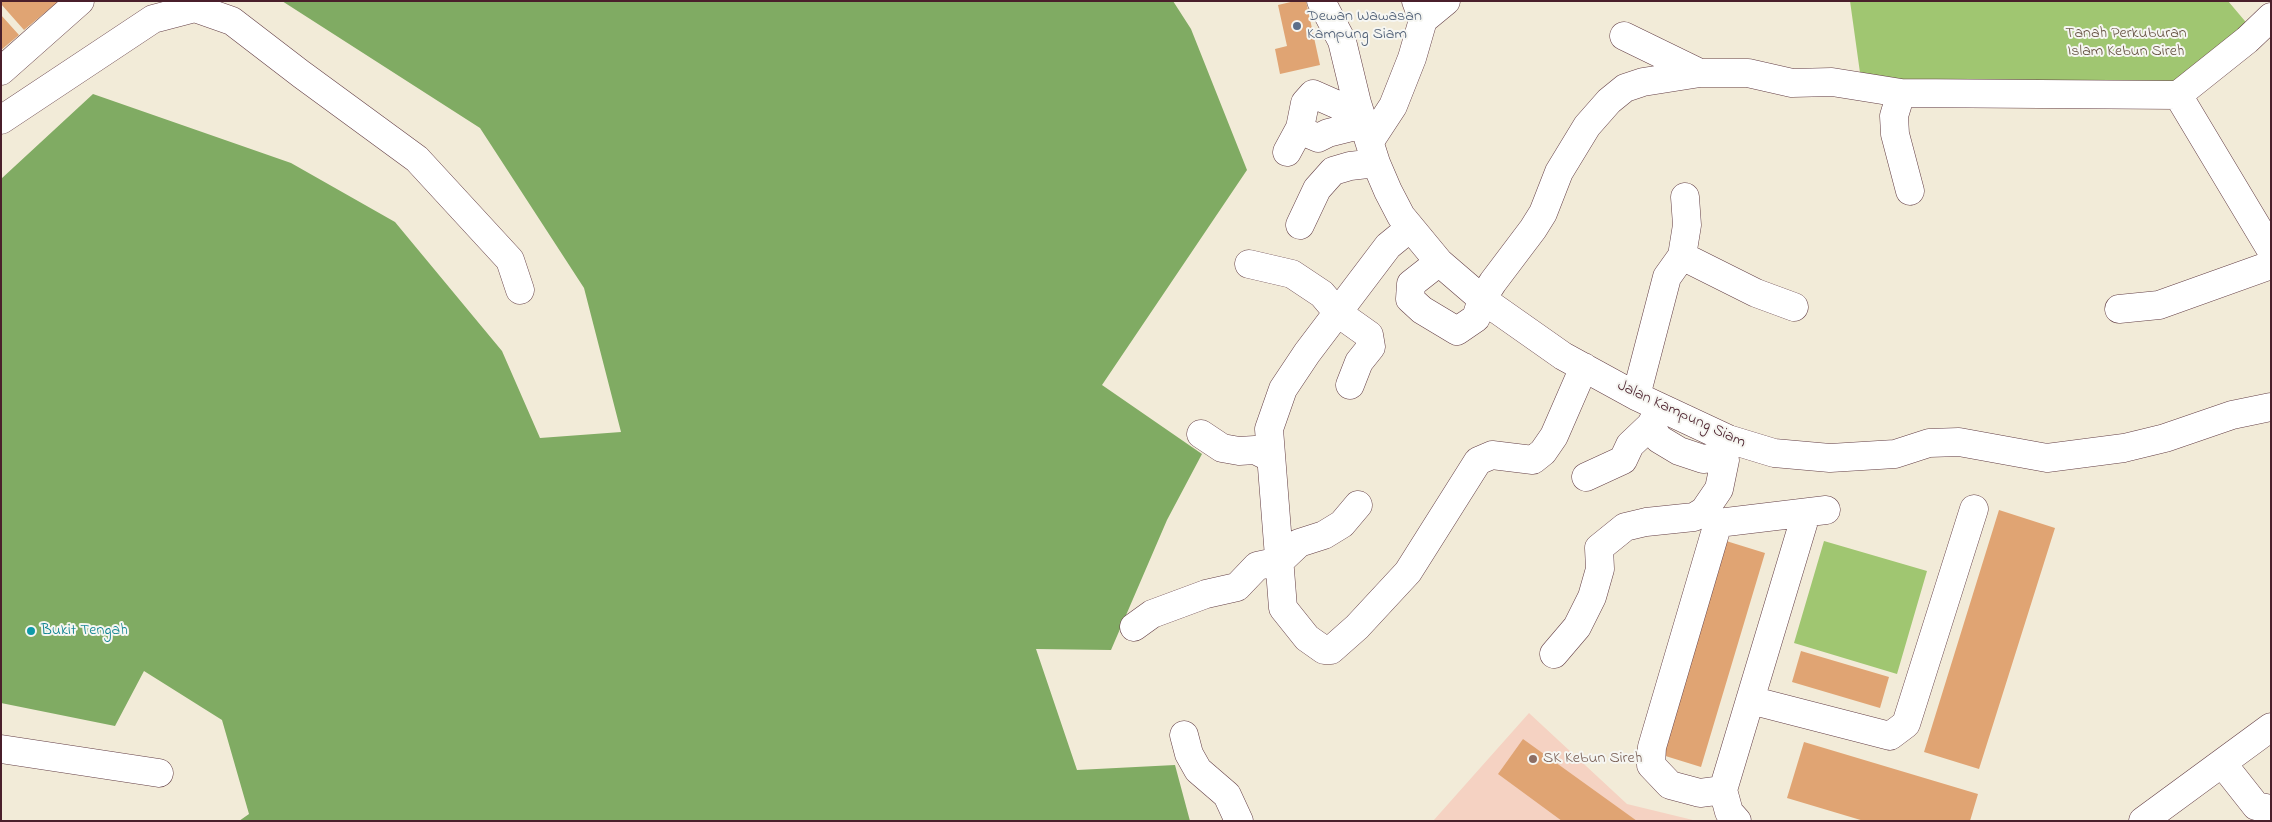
<!DOCTYPE html>
<style>
body{margin:0}
#map{position:relative;width:2272px;height:822px;overflow:hidden;background:#f2ebd8;font-family:"Indie Flower",sans-serif}
canvas{display:block}
.frame{position:absolute;inset:0;border:2px solid #4a1f2b;pointer-events:none}
</style>
<div id="map">
<canvas width="2272" height="822"></canvas>
<div class="frame"></div>
</div>
<script>
const g = document.querySelector('canvas').getContext('2d');
g.lineJoin = 'round';
function fill(path, color) { g.fillStyle = color; g.fill(path, 'evenodd'); }
const shape = rows => new Path2D(rows.map(r => 'M' + r).join(''));
function stroke(path, color, width, dash) { g.strokeStyle = color; g.lineWidth = width; g.lineCap = dash ? 'butt' : 'round'; g.setLineDash(dash || []); g.stroke(path); }
function label(font, color, halo, rows, align = 'center') {
  g.font = font + ' "Indie Flower",sans-serif'; g.lineWidth = 4; g.setLineDash([]); g.textBaseline = 'middle'; g.strokeStyle = halo; g.fillStyle = color; for (const [text, x, y, turn = 0] of rows) {
    g.save(); g.translate(x, y); g.rotate((+turn || 0) * Math.PI / 180); g.textAlign = isNaN(turn) ? turn : align; if (halo) g.strokeText(text, 0, 0); g.fillText(text, 0, 0); g.restore();
  }
}
fill(shape([
 [1529,713,1627,804,1697,821,1433,821]
]), '#f5d2c2');
fill(shape([
 [1850,1,2228,1,2250,27,2171,87,1861,80],
 [1824,541,1927,571,1897,674,1794,643]
]), '#a0c671');
fill(shape([
 [282,1,1173,1,1191,29,1247,170,1102,385,1202,454,1167,520,1111,650,1036,649,1077,770,1175,765,1190,821,239,821,249,814,222,720,144,671,115,726,1,703,1,179,93,94,291,163,395,222,502,351,540,438,621,432,584,288,480,128]
]), '#80ab63');
fill(shape([
 [1,1,59,1,24,30,1,4],
 [1295,1,1306,1,1320,65,1280,74,1275,49,1287,46,1278,5],
 [1,15,19,35,1,50],
 [1999,510,2055,528,1979,769,1924,752],
 [1723,540,1765,553,1701,767,1659,754],
 [1801,651,1889,677,1880,708,1792,682],
 [1523,739,1637,821,1562,821,1498,774],
 [1804,742,1978,794,1970,821,1864,821,1787,798]
]), '#e0a473');
const minor = shape([
 [1321,1,1342,41,1357,103,1376,163,1388,191,1401,216,1439,262,1482,299,1563,356,1636,396,1728,439,1774,453,1830,458,1895,454,1929,443,1959,442,2047,458,2124,448,2165,438,2232,415,2271,407],
 [1423,20,1446,1],
 [1624,36,1700,73],
 [1,71,80,1],
 [1901,93,1894,116,1895,134,1910,191],
 [2178,95,2271,250],
 [1,120,153,19,195,8,232,21,301,74,417,159,510,260,520,290],
 [1300,128,1304,132,1318,138,1328,133,1364,124],
 [1370,141,1393,106,1412,58,1423,20,1416,1],
 [1287,152,1300,128,1305,103,1313,94,1338,105,1357,103],
 [1300,225,1317,189,1333,171,1350,166,1376,163],
 [1410,228,1388,246,1307,353,1283,389,1269,429,1283,608,1307,638,1324,650,1331,650,1357,627,1408,572,1478,461,1492,455,1533,460,1543,452,1554,436,1584,367],
 [1682,256,1756,293,1794,307],
 [1439,262,1411,284,1410,299,1422,310,1457,331,1476,318,1482,299,1493,282,1533,229,1543,213,1559,172,1587,126,1609,101,1625,88,1643,82,1700,73,1748,73,1792,83,1832,82,1901,93,2178,95,2247,40,2271,17],
 [1249,264,1292,274,1322,294,1338,313,1369,335,1371,347,1359,362,1350,385],
 [2119,309,2159,305,2271,265],
 [1636,396,1667,277,1682,256,1687,225,1685,197],
 [1650,426,1659,439,1679,451,1703,459,1720,457,1727,441],
 [1201,434,1222,448,1239,451,1255,450,1271,458],
 [1586,477,1623,460,1630,445,1650,426,1661,408],
 [1134,627,1152,614,1206,594,1237,587,1257,566,1280,561,1299,543,1324,535,1342,524,1358,505],
 [1554,654,1577,627,1592,597,1600,569,1599,548,1625,527,1646,522,1694,517,1704,511,1719,489,1725,460,1720,457],
 [1750,700,1890,736,1906,724,1974,509],
 [1184,735,1189,754,1198,770,1227,795,1239,821],
 [1,749,159,773],
 [2222,763,2256,806,2271,809],
 [1723,790,1700,793,1670,785,1651,765,1652,747,1718,523,1826,510],
 [1737,821,1729,812,1723,790,1806,514],
 [2143,821,2271,727]
]);
stroke(minor, '#633e45', 29);
stroke(minor, '#fff', 28);
for (const [x, y, r, color] of [
 [1297,26,5,"#5c6f8a"],
 [31,631,5,"#0f9aa8"],
 [1533,759,5,"#8d6e63"]
]) { const dot = new Path2D(); dot.arc(x, y, r, 0, 2 * Math.PI); g.fillStyle = color; g.fill(dot); stroke(dot, '#f6f6f2', 2); }
label('16px', '#4e5e75', '#f6f6f2', [
 ["Dewan Wawasan",1307,17],
 ["Kampung Siam",1307,35]
], 'left');
label('16px', '#645140', '#f6f6f2', [
 ["Tanah Perkuburan",2126,34],
 ["Islam Kebun Sireh",2126,52]
]);
label('16px', '#4a1f2b', '#f6f6f2', [
 ["Jalan Kampung Siam",1681,415,25]
]);
label('16px', '#0d838f', '#f6f6f2', [
 ["Bukit Tengah",41,631]
], 'left');
label('16px', '#785e54', '#f6f6f2', [
 ["SK Kebun Sireh",1543,759]
], 'left');
</script>
